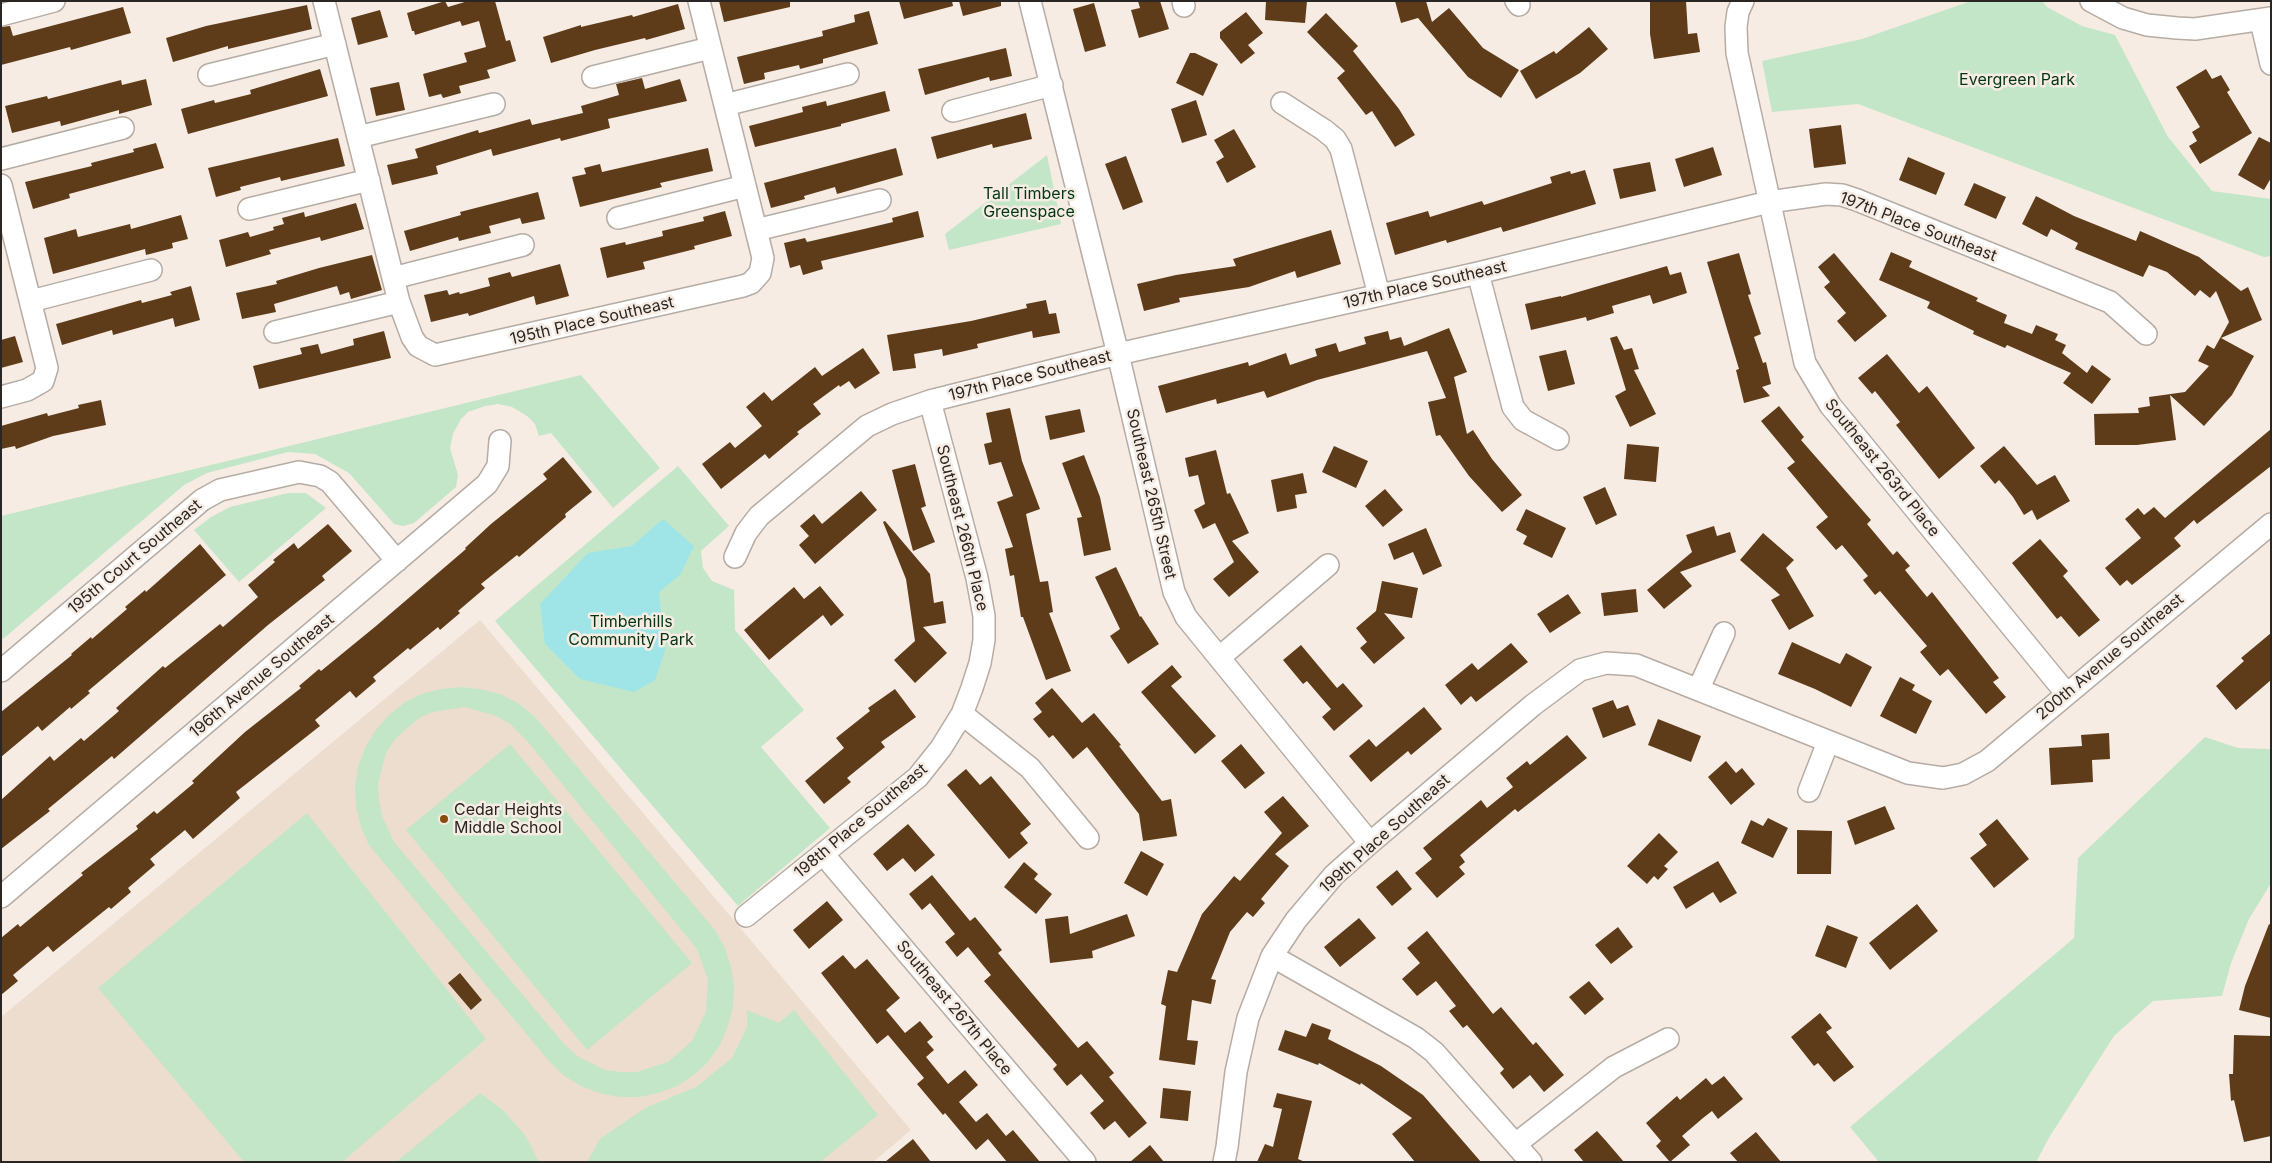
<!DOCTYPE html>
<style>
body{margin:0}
#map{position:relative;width:2272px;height:1163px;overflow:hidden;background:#f6ece3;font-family:Inter,sans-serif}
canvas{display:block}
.frame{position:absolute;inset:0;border:2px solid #2a2623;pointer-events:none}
</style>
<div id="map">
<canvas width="2272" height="1163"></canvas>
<div class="frame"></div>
</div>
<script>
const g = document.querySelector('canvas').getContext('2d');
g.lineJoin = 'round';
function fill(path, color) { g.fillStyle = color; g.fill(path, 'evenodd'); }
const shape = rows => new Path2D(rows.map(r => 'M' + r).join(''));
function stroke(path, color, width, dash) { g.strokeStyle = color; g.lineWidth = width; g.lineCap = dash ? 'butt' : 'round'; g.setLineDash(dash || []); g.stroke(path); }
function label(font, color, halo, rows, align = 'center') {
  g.font = font + ' Inter,sans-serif'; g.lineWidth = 5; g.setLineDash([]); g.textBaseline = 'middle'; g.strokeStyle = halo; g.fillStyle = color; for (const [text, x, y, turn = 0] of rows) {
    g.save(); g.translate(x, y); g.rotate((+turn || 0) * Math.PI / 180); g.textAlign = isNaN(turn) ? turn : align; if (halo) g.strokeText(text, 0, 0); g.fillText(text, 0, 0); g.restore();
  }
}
fill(shape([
 [480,620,911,1130,873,1162,1,1162,1,1017]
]), '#edddcf');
fill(shape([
 [1971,1,2042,1,2047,7,2082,26,2115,35,2168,137,2212,191,2271,199,2271,256,2264,257,1858,104,1772,112,1762,61,1862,39],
 [1047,155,1061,224,949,250,945,234],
 [581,375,660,468,613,508,551,433,539,436,535,424,527,416,512,407,498,404,485,406,468,412,461,419,453,434,450,448,458,475,456,487,414,523,403,526,394,524,349,473,315,454,288,452,207,473,184,485,3,639,1,637,1,516],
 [678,466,729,526,701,551,703,568,712,581,734,590,735,630,804,710,761,747,830,828,738,906,495,621],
 [288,493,306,493,326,508,239,582,194,530,211,517,230,507],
 [460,687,480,689,500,694,518,703,536,718,715,930,725,948,731,967,734,987,733,1007,728,1026,720,1045,709,1061,694,1075,677,1086,659,1093,639,1097,619,1097,599,1093,581,1086,563,1075,549,1061,369,845,361,827,356,807,355,787,358,767,365,748,375,731,388,716,404,703,421,694,441,689],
 [465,707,496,716,510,724,527,741,697,949,708,980,706,1012,692,1041,668,1062,637,1072,621,1072,605,1070,577,1056,565,1045,394,842,382,816,379,800,378,784,386,753,395,739,419,718,433,712],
 [2205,737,2238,748,2271,749,2271,883,2249,919,2231,963,2222,996,2153,1001,2114,1036,2050,1136,2036,1162,1879,1162,1850,1127,2074,938,2078,858],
 [510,744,692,963,587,1050,406,830],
 [307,813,486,1039,342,1162,244,1162,98,988],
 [747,1010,779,1023,794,1010,878,1115,820,1162,587,1162,600,1139,645,1108,696,1087,732,1058,747,1027],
 [480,1093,503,1110,525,1135,539,1162,396,1162]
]), '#c3e6c8');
fill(shape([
 [663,519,694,546,680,575,659,592,665,651,655,680,634,692,580,679,545,644,540,604,588,553,632,546]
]), '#9fe5e8');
fill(shape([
 [445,1,448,7,468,1,495,1,506,41,510,40,516,61,487,70,490,78,459,86,461,93,443,98,441,94,429,97,423,74,467,62,464,53,486,47,479,21,462,26,460,21,415,35,414,31,412,31,407,13],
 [719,1,790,1,790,7,724,22],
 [899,1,952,1,953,6,904,19],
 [959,1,1001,1,1001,6,963,16],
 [1138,1,1160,1,1169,29,1139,38,1131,10,1140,8],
 [1266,1,1307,1,1305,23,1265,20],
 [1395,1,1426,1,1432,22,1449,8,1483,48,1519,70,1501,98,1468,77,1418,18,1401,23],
 [1650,1,1686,1,1688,34,1697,33,1700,52,1654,59,1650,34],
 [1094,3,1106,46,1085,52,1073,9],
 [678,4,685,29,646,40,645,38,595,50,551,63,543,37,581,25,581,27,632,15,633,17],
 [307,5,312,29,228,49,228,46,173,62,166,38,206,26],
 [123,7,131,33,71,50,70,47,1,65,1,27,10,26,13,36],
 [380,10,388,37,358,45,351,18],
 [869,11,878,44,823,59,823,63,800,69,799,65,764,73,765,79,744,84,737,57,823,36,822,31,855,22,854,15],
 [1246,12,1263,33,1248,45,1255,53,1241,64,1220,38,1220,32],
 [1326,13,1358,46,1353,51,1399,109,1415,135,1395,147,1372,111,1366,115,1337,78,1345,71,1307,32],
 [1589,27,1608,49,1580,73,1536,99,1520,71,1554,51,1556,54],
 [1006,48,1012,76,990,81,989,77,925,95,918,69],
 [1190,53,1195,53,1218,64,1203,96,1176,83],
 [320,69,328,96,188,134,181,109,214,100,215,103,251,94,250,90],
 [2206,69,2212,79,2221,75,2230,90,2227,92,2252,133,2200,164,2189,146,2197,141,2192,132,2200,127,2176,87],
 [642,78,645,89,680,79,687,101,608,119,610,128,561,141,560,138,493,156,491,149,436,166,438,174,392,185,387,165,418,158,415,149,478,130,479,133,530,119,532,125,583,113,581,106,619,95,616,84],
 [146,79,152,105,119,114,119,110,61,126,60,121,12,133,5,106,47,96,48,99,121,80,122,85],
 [399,82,405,110,376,116,370,88],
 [885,91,890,111,841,124,841,126,755,147,749,126,803,112,802,107,826,101,827,106],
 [1196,100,1207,135,1182,143,1171,109],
 [1026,113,1032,139,993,148,992,144,937,159,931,137],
 [1841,125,1846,164,1814,168,1809,129],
 [1234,129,1256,167,1227,183,1216,162,1224,157,1214,140],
 [2259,137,2271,143,2271,178,2264,190,2238,175],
 [338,138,345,166,281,181,280,177,240,187,241,190,216,197,208,168],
 [156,143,164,168,69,194,70,198,33,209,25,182,92,166,91,163,134,152,133,149],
 [1713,147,1722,175,1684,187,1675,159],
 [708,148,713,171,660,183,662,187,580,207,572,177,586,174,584,168,600,164,602,172],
 [896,148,903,175,837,194,835,187,804,196,805,199,771,208,764,183],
 [1126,156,1143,202,1123,210,1105,164],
 [1908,157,1945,173,1936,195,1899,180],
 [1650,162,1656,191,1620,199,1613,169],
 [1585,170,1596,204,1503,232,1501,227,1447,243,1446,240,1395,255,1386,223,1428,211,1430,217,1482,201,1484,205,1552,183,1550,177,1570,171,1571,174],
 [1974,183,2006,197,1996,219,1964,205],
 [538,192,545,219,522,224,520,218,489,226,491,233,459,241,458,237,410,251,404,231,461,215,460,212],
 [2036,196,2074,216,2136,241,2140,231,2199,257,2241,291,2248,287,2262,320,2221,338,2254,356,2232,395,2204,426,2170,395,2176,440,2137,445,2095,445,2094,414,2139,413,2138,408,2150,406,2149,397,2185,392,2209,366,2198,361,2207,345,2214,349,2229,322,2216,291,2210,298,2200,290,2195,296,2167,272,2149,265,2143,277,2075,249,2078,243,2051,229,2047,237,2022,224],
 [356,203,364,229,321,241,320,237,269,250,271,254,226,267,219,240,248,232,250,237,274,230,273,227,284,224,282,218,304,212,305,217],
 [725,211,732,236,694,246,695,249,643,262,645,269,607,278,600,248,625,242,626,245,663,236,662,231,704,221,703,217],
 [918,211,924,237,821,261,823,269,803,275,800,265,790,268,784,243,805,238,807,242,864,229,893,222,892,218],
 [181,215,188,239,172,243,173,248,146,255,145,249,53,274,44,238,76,229,78,237,130,224,131,229],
 [1331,230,1341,264,1297,278,1295,271,1249,287,1179,298,1180,302,1144,311,1137,284,1176,275,1236,266,1233,259],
 [1891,252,1912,261,1909,267,1978,298,1976,301,2007,315,2004,323,2032,334,2036,325,2058,334,2055,340,2066,345,2062,353,2087,373,2092,365,2111,379,2092,404,2063,383,2071,373,2007,345,2005,348,1973,334,1974,331,1927,308,1930,302,1879,280],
 [1739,253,1751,294,1748,295,1761,334,1754,337,1763,363,1766,362,1771,384,1762,387,1770,396,1744,403,1736,370,1739,369,1707,262],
 [1834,253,1887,316,1855,342,1837,321,1846,313,1824,287,1830,282,1818,267],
 [372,255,382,290,351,299,349,292,340,295,337,286,274,304,276,312,242,319,236,293,277,284,276,281,319,268],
 [560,264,569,296,536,305,534,296,469,316,468,313,431,322,424,295,447,290,449,295,459,292,460,294,490,286,488,278,510,272,512,277],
 [1667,266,1670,275,1681,272,1687,293,1653,304,1650,295,1612,306,1614,313,1587,321,1586,317,1531,330,1525,304,1561,296,1561,297],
 [191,286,200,320,175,327,173,318,113,335,112,330,62,345,56,324,141,300,142,303,172,295,170,292],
 [1046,300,1049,314,1056,313,1060,333,1033,338,1032,331,977,344,978,348,943,356,942,349,914,354,916,368,893,371,887,335,971,321,1027,308,1026,304],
 [1449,328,1467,372,1454,377,1467,434,1473,430,1492,459,1522,495,1502,512,1469,476,1440,435,1436,436,1428,402,1446,398,1427,351,1317,380,1267,398,1264,391,1217,404,1216,399,1166,413,1158,386,1248,362,1249,366,1286,353,1290,365,1317,356,1315,349,1336,343,1339,352,1366,344,1364,337,1388,331,1390,340,1401,337,1404,346],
 [384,331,391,358,259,389,253,366,302,354,300,348,318,344,321,354,354,345,353,339],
 [15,336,23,362,1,368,1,340],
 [1617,336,1624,350,1632,348,1639,369,1634,370,1656,414,1630,427,1615,396,1626,390,1610,338],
 [863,348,880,373,855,389,849,381,840,387,839,385,813,404,821,414,797,432,799,434,769,459,765,454,721,489,702,464,730,442,735,448,762,426,746,407,764,392,772,401,815,367,822,376],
 [1566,350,1575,384,1548,391,1539,356],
 [1887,354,1919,393,1927,386,1975,448,1939,479,1896,425,1900,422,1875,391,1872,394,1858,378],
 [101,400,106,425,53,436,16,449,15,446,1,449,1,426,47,413,48,416,79,408,78,405],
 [1779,406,1804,437,1801,440,1871,520,1867,524,1893,555,1897,551,1910,566,1905,570,1927,597,1932,592,1999,678,1993,682,2006,697,1986,714,1948,669,1940,676,1920,652,1927,646,1880,591,1875,595,1863,580,1868,576,1842,545,1836,550,1816,527,1828,517,1787,468,1795,462,1761,421],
 [1010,408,1022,461,1040,509,1026,514,1040,582,1048,581,1053,612,1049,613,1071,671,1046,680,1023,617,1021,617,1014,575,1010,576,1005,549,1013,547,997,502,1013,496,1001,462,989,465,984,444,992,442,986,413],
 [1080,409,1085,432,1050,440,1045,416],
 [2271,429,2271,466,2197,524,2194,520,2174,538,2181,546,2161,562,2132,585,2127,580,2120,586,2105,568,2141,538,2125,519,2138,508,2144,515,2154,507,2165,518],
 [1627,444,1659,447,1656,482,1624,479],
 [1334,446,1368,461,1356,488,1322,472],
 [2004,446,2037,485,2055,475,2070,501,2037,520,2032,510,2024,515,2013,497,1999,480,1995,484,1980,466],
 [1216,450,1227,494,1230,493,1249,533,1232,541,1259,572,1229,597,1213,579,1234,562,1215,523,1203,529,1194,510,1205,504,1198,475,1189,477,1185,458],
 [1084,455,1100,497,1111,550,1084,556,1077,518,1082,517,1062,463],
 [563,457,592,492,565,514,566,517,519,557,517,555,481,584,485,588,458,611,460,613,440,630,438,627,410,650,408,648,373,677,376,681,356,698,350,691,315,720,320,726,236,792,240,798,193,839,185,830,150,859,155,865,128,888,131,892,111,909,109,907,53,952,48,946,13,975,18,981,1,995,1,938,18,924,20,927,83,875,81,873,138,829,136,826,154,811,157,814,194,783,192,781,245,732,301,688,299,686,319,669,321,671,376,626,466,549,465,548,491,524,547,479,543,474],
 [915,464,926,506,921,508,935,542,913,551,892,470],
 [1303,473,1307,493,1295,495,1297,508,1277,512,1271,480],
 [1605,487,1617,515,1596,525,1583,497],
 [1385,489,1403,510,1383,527,1365,506],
 [861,491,877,510,815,564,799,545,809,536,800,526,814,514,822,524],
 [1526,509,1566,528,1552,558,1523,544,1527,536,1516,530],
 [885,521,930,574,934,603,943,601,946,623,923,627,947,653,915,683,894,660,915,641,906,579,883,522],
 [328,524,352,551,322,576,325,580,268,625,114,759,112,756,48,809,50,811,1,849,1,800,50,756,54,761,81,738,84,741,119,711,116,708,163,666,165,668,220,624,223,627,258,597,248,585,275,562,273,560,294,543,298,549],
 [1714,526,1717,536,1730,532,1736,552,1680,572,1692,586,1664,609,1647,590,1692,552,1686,535],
 [1426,528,1442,566,1423,575,1413,552,1394,560,1388,544],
 [1763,533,1794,560,1786,568,1814,616,1789,630,1771,600,1780,595,1740,560],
 [2040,539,2068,571,2063,576,2100,620,2079,637,2061,616,2057,619,2012,563],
 [200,544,226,575,88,691,90,693,71,709,70,707,42,731,38,726,1,757,1,712,72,655,71,654,91,637,92,639,127,609,125,607,145,590,146,592],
 [1116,567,1140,617,1141,616,1159,644,1128,664,1110,636,1120,629,1095,577],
 [1382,581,1418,588,1412,618,1384,613,1405,638,1374,664,1360,648,1367,642,1356,628,1376,611],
 [820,586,844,615,831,626,823,615,769,660,744,630,794,587,804,599],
 [1636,589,1638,612,1604,616,1601,593],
 [1568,594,1581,613,1550,633,1537,614],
 [2271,633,2271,680,2236,710,2216,686,2244,661,2241,658],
 [1792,642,1840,664,1846,653,1872,667,1851,707,1815,689,1778,674],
 [1511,643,1528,662,1476,702,1471,696,1461,705,1445,685,1472,663,1478,670],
 [1301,645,1337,688,1343,683,1363,706,1334,731,1322,717,1331,709,1307,681,1303,684,1283,660],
 [1172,665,1182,677,1171,686,1216,736,1195,754,1141,692],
 [1900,677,1915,685,1912,690,1932,701,1916,734,1880,716],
 [1052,688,1082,723,1094,713,1121,745,1119,746,1162,801,1171,799,1177,836,1143,841,1139,814,1087,747,1073,759,1053,735,1049,738,1033,719,1042,712,1035,703],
 [895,689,916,717,881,742,885,747,847,778,851,782,824,804,805,781,844,748,836,738,870,711,868,708],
 [1613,700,1617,709,1628,705,1636,725,1603,738,1592,708],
 [1424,707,1442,729,1411,755,1408,751,1371,782,1349,756,1369,739,1376,747],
 [1658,719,1701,736,1691,762,1648,745],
 [2109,733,2110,759,2092,760,2093,782,2051,785,2049,748,2082,746,2081,735],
 [1567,735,1587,758,1518,812,1515,809,1460,855,1465,862,1459,867,1465,874,1437,898,1415,873,1432,859,1423,848,1481,800,1487,808,1513,787,1506,778,1527,761,1530,765],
 [1241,744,1265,773,1245,789,1221,761],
 [1726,761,1736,773,1742,768,1755,784,1731,805,1708,777],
 [966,769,980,785,991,776,1031,824,1020,833,1028,843,1009,859,947,785],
 [1283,796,1309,826,1275,854,1289,866,1261,899,1265,903,1253,917,1247,912,1230,932,1211,979,1216,980,1211,1004,1192,1000,1187,1040,1198,1041,1195,1065,1159,1060,1166,1006,1161,1004,1168,970,1177,972,1202,914,1234,876,1240,881,1282,833,1264,812],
 [1885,806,1895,829,1855,845,1847,821],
 [1768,818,1788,828,1773,858,1741,843,1751,820,1763,826],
 [1997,819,2029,859,1994,888,1970,858,1987,845,1979,834],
 [908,824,935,855,915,872,903,858,887,871,873,854],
 [1797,830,1832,831,1831,874,1797,874],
 [1659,833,1678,852,1664,866,1668,869,1658,880,1654,876,1647,884,1627,866],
 [1141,851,1164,864,1147,896,1124,883],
 [1718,861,1737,893,1720,903,1713,892,1686,909,1673,887],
 [1024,862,1038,874,1034,879,1052,894,1036,914,1004,887],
 [1397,870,1412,889,1392,906,1376,887],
 [932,875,970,921,975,917,1002,950,998,953,1078,1048,1087,1041,1114,1073,1109,1077,1147,1123,1129,1138,1115,1121,1104,1130,1090,1113,1104,1101,1081,1074,1067,1086,1053,1069,1057,1065,984,981,991,975,968,947,957,957,945,942,955,934,930,903,922,910,909,894],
 [827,901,843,920,809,949,793,930],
 [1917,904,1938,931,1890,970,1869,943],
 [1127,914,1135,936,1092,951,1093,958,1050,963,1045,919,1068,916,1070,934],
 [1359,918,1376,938,1340,967,1324,947],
 [2269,924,2271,925,2271,1018,2239,1010,2245,986],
 [1827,925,1858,937,1846,968,1815,956],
 [1618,927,1633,947,1611,964,1595,945],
 [1427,931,1493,1014,1501,1007,1533,1045,1536,1042,1564,1075,1544,1092,1530,1075,1513,1089,1500,1073,1504,1069,1467,1025,1463,1028,1449,1011,1456,1006,1436,981,1417,996,1402,979,1420,963,1407,948],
 [843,955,855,969,867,959,900,998,886,1010,905,1033,920,1021,933,1037,927,1042,934,1050,926,1057,948,1084,965,1070,978,1085,959,1102,976,1122,987,1113,1006,1136,1013,1130,1040,1162,1007,1162,988,1139,976,1150,945,1113,943,1115,917,1084,924,1078,888,1035,877,1044,821,973],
 [460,973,482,1000,471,1010,448,983],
 [1589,981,1604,999,1585,1015,1569,997],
 [1820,1013,1832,1028,1826,1032,1854,1067,1834,1082,1818,1063,1814,1066,1791,1037],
 [1312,1023,1331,1030,1328,1039,1381,1066,1423,1095,1481,1162,1415,1162,1392,1134,1412,1118,1361,1083,1360,1085,1319,1063,1318,1065,1278,1050,1285,1030,1306,1037],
 [2234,1035,2271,1036,2271,1136,2244,1142,2234,1100,2231,1101,2229,1074,2233,1074],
 [1724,1076,1743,1099,1718,1119,1712,1111,1703,1118,1682,1136,1690,1145,1670,1162,1656,1146,1661,1141,1646,1123,1677,1096,1680,1100,1706,1078,1712,1085],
 [1163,1088,1191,1091,1188,1121,1160,1118],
 [1277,1093,1312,1101,1298,1159,1305,1162,1257,1162,1265,1144,1273,1147,1282,1109,1273,1107],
 [1597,1131,1606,1141,1624,1162,1584,1162,1574,1150],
 [1756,1132,1781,1162,1738,1162,1730,1153],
 [913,1139,931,1162,885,1162],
 [1150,1145,1164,1162,1130,1162]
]), '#5f3c19');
const minor = shape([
 [324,1,399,302,412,337,418,346,435,355,743,286,751,283,760,273,763,258,699,1],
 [1030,1,1118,354,1174,592,1186,617,1370,843],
 [1183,1,1184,6],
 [1516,1,1519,5],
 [1743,1,1738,12,1736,27,1737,53,1805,363,1830,405,2066,693],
 [2091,1,2123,18,2147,25,2177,28,2195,29,2271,18],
 [1,15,54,1],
 [2261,21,2271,64],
 [209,75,335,44],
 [593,77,710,48],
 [1282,103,1324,130,1335,139,1341,149,1379,295],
 [725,105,848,74],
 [953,111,1052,85],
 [358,137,494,104],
 [1,159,123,128],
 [1,185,47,368,43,381,27,390,1,397],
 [249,209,369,180],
 [618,218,745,186],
 [756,230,880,200],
 [1478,273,1513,407,1523,420,1558,439],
 [393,278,523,245],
 [31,301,151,270],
 [275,332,399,302],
 [735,557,746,533,759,516,867,426,892,414,930,401,1118,354,1478,273,1769,202,1826,194,1842,195,1857,200,2110,302,2146,334],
 [1220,657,1328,565],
 [1,671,202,500,220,490,299,472,320,476,330,482,397,561],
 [1699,688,1724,633],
 [962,714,1030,768,1088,838],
 [1809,791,1828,742],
 [823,854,1085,1162],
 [1,897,487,484,498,466,500,441],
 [746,916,918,777,941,748,962,714,972,688,980,663,984,640,984,616,977,578,930,401],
 [1272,956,1416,1038,1434,1052,1531,1162],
 [1517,1143,1614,1067,1668,1039],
 [1224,1162,1227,1147,1236,1072,1248,1018,1272,956,1296,920,1334,875,1370,843,1533,705,1580,670,1606,663,1636,665,1908,773,1943,778,1963,774,1987,761,2271,524]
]);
stroke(minor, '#b6aca4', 24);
stroke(minor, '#fff', 21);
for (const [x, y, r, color] of [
 [444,819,5,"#894c0b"]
]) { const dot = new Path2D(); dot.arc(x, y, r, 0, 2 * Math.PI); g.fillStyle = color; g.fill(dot); stroke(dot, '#f6ece3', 2); }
label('16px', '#013614', '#f6ece3', [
 ["Evergreen Park",2017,80],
 ["Tall Timbers",1029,194],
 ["Greenspace",1029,212],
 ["Timberhills",631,622],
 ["Community Park",631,640]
]);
label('16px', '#2a2623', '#f6ece3', [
 ["197th Place Southeast",1918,227,21],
 ["197th Place Southeast",1425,285,-13],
 ["195th Place Southeast",592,321,-13],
 ["197th Place Southeast",1030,376,-14],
 ["Southeast 263rd Place",1882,468,51],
 ["Southeast 265th Street",1151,494,77],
 ["Southeast 266th Place",962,528,76],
 ["195th Court Southeast",135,557,-40],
 ["200th Avenue Southeast",2110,657,-40],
 ["196th Avenue Southeast",262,676,-40],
 ["198th Place Southeast",861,821,-40],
 ["199th Place Southeast",1385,834,-42],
 ["Southeast 267th Place",954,1008,50]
]);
label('16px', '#2a2623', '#f6ece3', [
 ["Cedar Heights",454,810],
 ["Middle School",454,828]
], 'left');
</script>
